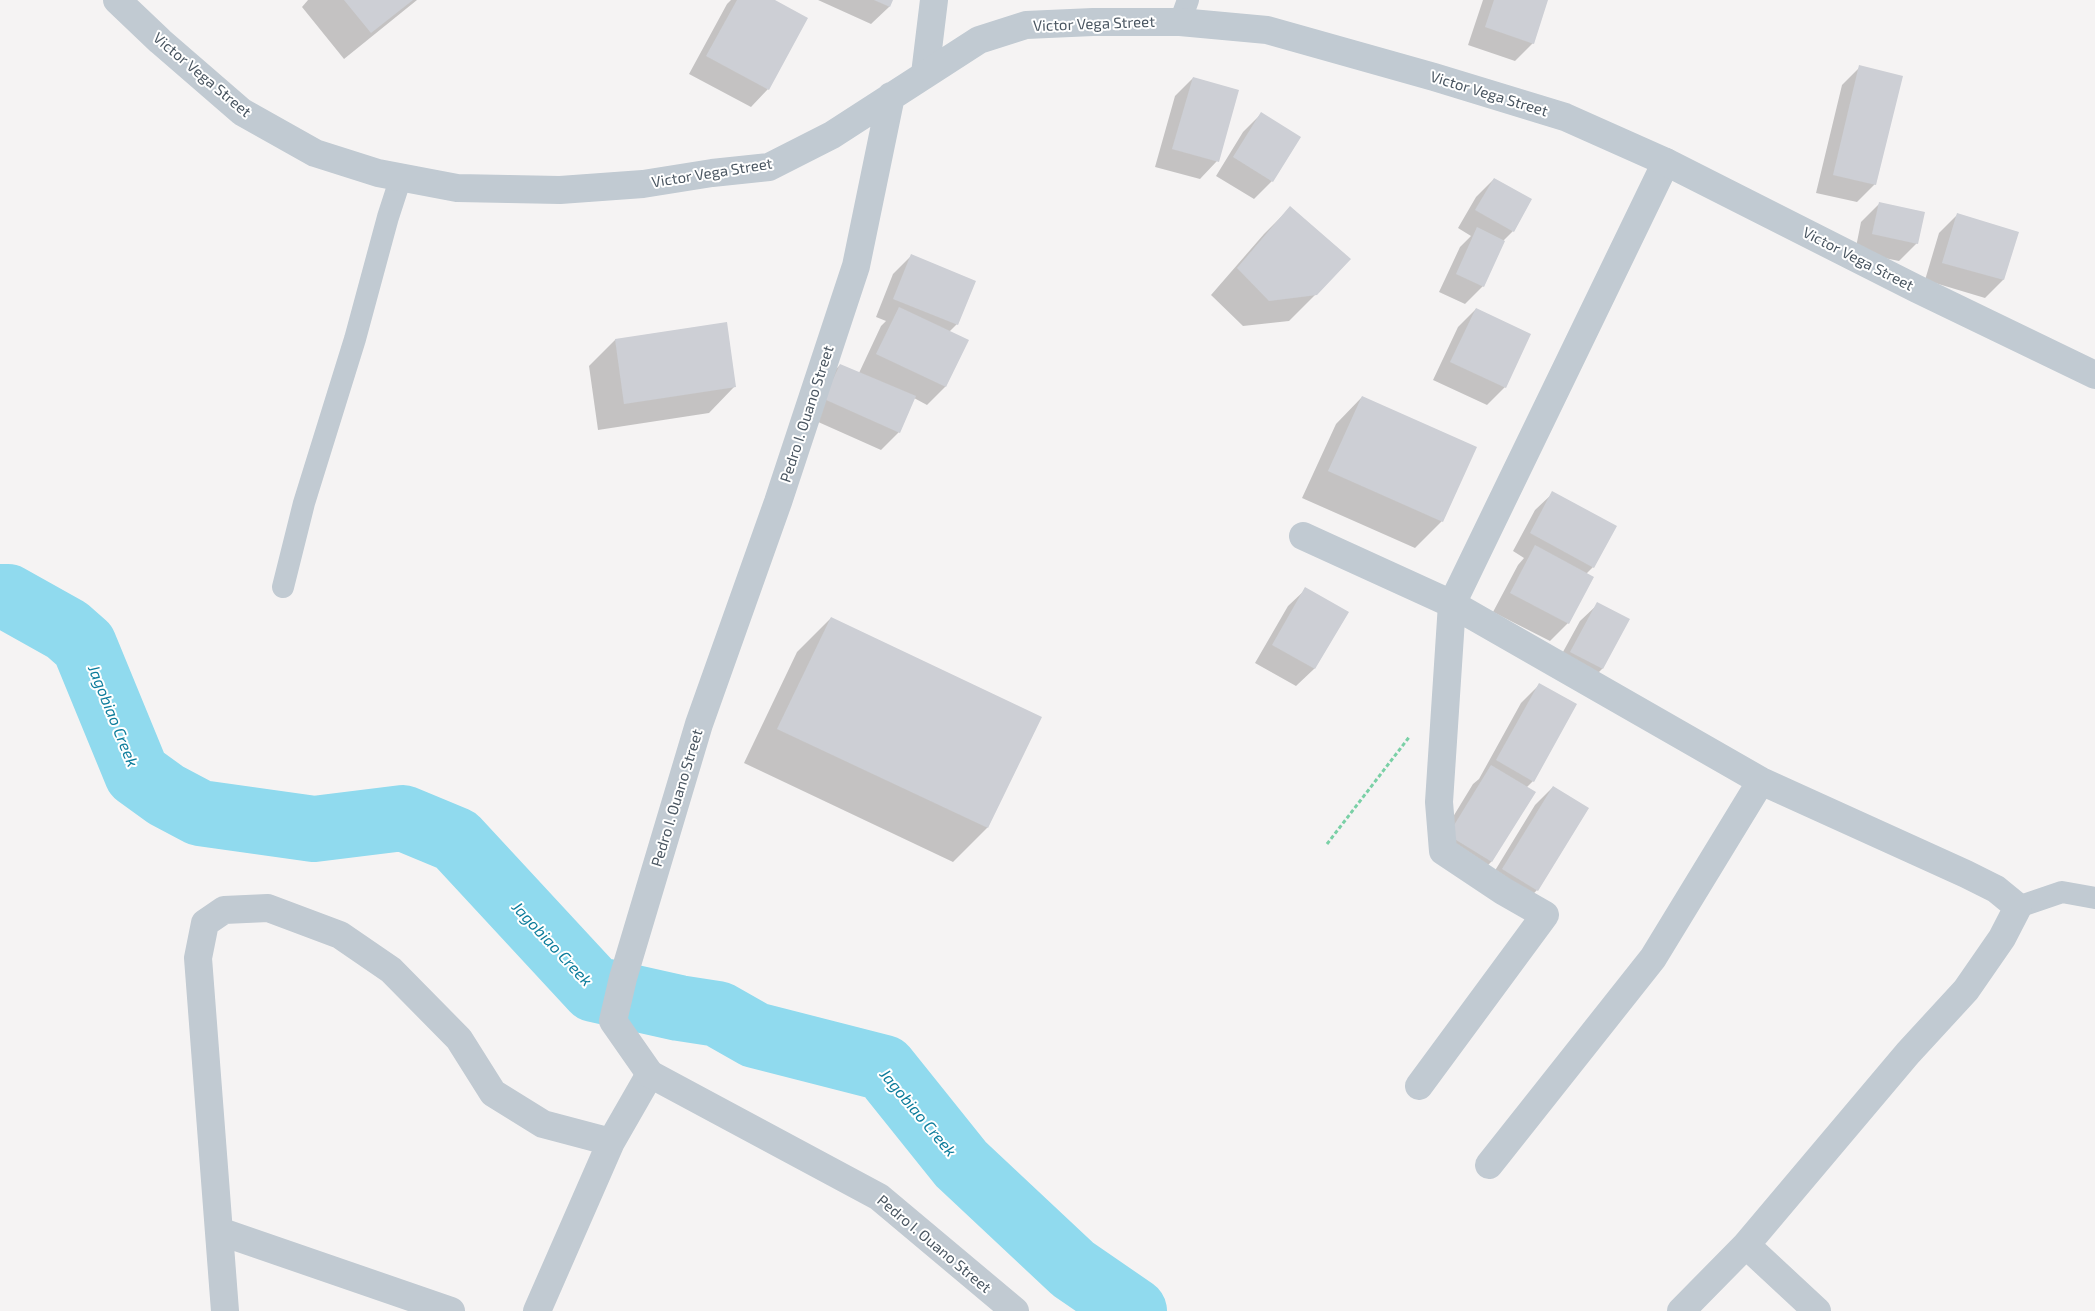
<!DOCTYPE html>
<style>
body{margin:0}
canvas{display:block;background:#f5f3f3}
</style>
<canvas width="2095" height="1311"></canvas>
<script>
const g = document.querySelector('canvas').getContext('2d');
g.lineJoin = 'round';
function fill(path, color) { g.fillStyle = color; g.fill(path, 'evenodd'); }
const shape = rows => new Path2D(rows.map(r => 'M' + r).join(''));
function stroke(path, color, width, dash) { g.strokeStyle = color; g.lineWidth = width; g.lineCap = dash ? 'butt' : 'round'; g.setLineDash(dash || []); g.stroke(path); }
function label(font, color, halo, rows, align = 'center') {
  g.font = font + ' "Exo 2",sans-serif'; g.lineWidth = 4; g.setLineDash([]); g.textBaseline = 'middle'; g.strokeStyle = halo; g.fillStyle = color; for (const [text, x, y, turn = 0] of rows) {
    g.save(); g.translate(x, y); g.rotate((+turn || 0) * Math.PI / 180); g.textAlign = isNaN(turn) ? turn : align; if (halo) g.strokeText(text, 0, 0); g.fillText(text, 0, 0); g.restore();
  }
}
fill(shape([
 [308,0,417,0,344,59,302,7],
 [731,0,772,0,768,89,751,107,689,74,727,4],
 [818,0,892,0,889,7,871,24],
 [1483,0,1547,0,1533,43,1515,61,1468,45],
 [1860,67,1875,184,1857,202,1816,193,1842,85],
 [1193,78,1217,161,1200,179,1155,167,1175,96],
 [1261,114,1272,181,1254,199,1216,176,1243,132],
 [1494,179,1513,231,1504,240,1483,286,1465,304,1439,292,1460,247,1471,236,1458,228,1476,197],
 [1879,204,1917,243,1899,261,1855,252,1861,222],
 [1290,208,1316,294,1289,321,1243,326,1211,295,1264,234],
 [1957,215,2017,232,2003,280,1985,298,1925,280,1939,233],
 [911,256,957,324,949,332,967,340,945,387,927,405,914,398,899,432,881,450,807,417,822,383,840,365,859,373,881,326,886,321,876,317,893,274],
 [1476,309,1505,387,1487,405,1433,380,1458,327],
 [726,323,735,386,709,413,598,430,589,366,615,340],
 [1362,397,1442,521,1415,548,1302,498,1336,424],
 [1553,493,1593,567,1586,574,1593,577,1568,623,1550,641,1493,612,1518,565,1524,558,1513,551,1535,510],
 [1306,589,1347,612,1314,669,1296,686,1255,663,1288,606],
 [1598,604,1628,620,1602,669,1584,687,1553,670,1580,621],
 [831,618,1040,717,987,828,953,862,744,763,797,652],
 [1539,685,1533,781,1526,788,1491,862,1474,880,1431,853,1473,784,1479,779,1521,703],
 [1553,787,1537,890,1520,908,1485,887,1535,805]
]), '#0003');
stroke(shape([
 [0,597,8,597,67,630,84,645,137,774,166,795,200,813,314,829,403,818,456,840,594,989,679,1008,718,1014,755,1035,884,1068,961,1164,1073,1269,1134,1311]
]), '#90daee', 66);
fill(shape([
 [344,0,413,0,371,33],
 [737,0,775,0,808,18,769,90,706,56],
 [874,0,893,0,890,7],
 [1494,0,1548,0,1534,44,1485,27],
 [1859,65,1903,76,1876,185,1833,175],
 [1193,77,1239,90,1219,162,1172,149],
 [1261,112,1301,137,1273,182,1233,157],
 [1494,178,1532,199,1514,232,1475,210],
 [1879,202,1925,212,1918,244,1872,234],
 [1290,206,1351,259,1317,295,1269,301,1237,268],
 [1957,213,2019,232,2004,280,1942,263],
 [1477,227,1505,241,1484,287,1456,274],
 [911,254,976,281,958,325,893,299],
 [899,307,969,340,946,387,876,354],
 [1476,308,1531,334,1506,388,1450,362],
 [727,322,736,387,624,404,615,339],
 [840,364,916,396,900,433,824,399],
 [1362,396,1477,447,1443,522,1328,471],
 [1552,491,1617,526,1594,568,1530,533],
 [1535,545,1594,577,1569,624,1510,593],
 [1305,587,1349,612,1315,669,1272,645],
 [1597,602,1630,619,1603,669,1570,652],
 [831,617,1042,717,988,828,777,729],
 [1539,683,1577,704,1534,782,1496,760],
 [1491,765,1536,792,1492,862,1448,835],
 [1553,786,1589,808,1538,891,1502,869]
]), '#cdcfd5');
stroke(shape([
 [1327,844,1410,736]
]), '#7ad0a6', 3, [4, 2.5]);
stroke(shape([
 [1180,22,1188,0],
 [283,587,304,503,355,339,388,217,401,177],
 [2018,907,2062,892,2095,898]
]), '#c1cad2', 22);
stroke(shape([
 [925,74,934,0],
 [1303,536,1452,604,1761,781,1966,874,1996,889,2018,907,2002,938,1966,990,1908,1053,1746,1245,1681,1311],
 [1419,1086,1545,915,1503,891,1443,851,1439,802,1452,604,1666,162],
 [1489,1165,1653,958,1761,781],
 [219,1231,451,1311],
 [1746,1245,1817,1311],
 [225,1311,198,958,205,923,224,910,268,908,340,935,391,970,459,1039,493,1093,543,1124,611,1142],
 [537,1311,611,1142,650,1074]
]), '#c1cad2', 28);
stroke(shape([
 [117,0,160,41,242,112,315,153,378,173,457,188,560,190,643,184,712,173,769,167,832,135,979,40,1026,25,1093,22,1180,22,1267,30,1434,77,1565,117,1666,162,1917,289,2095,375],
 [891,96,856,266,778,502,699,724,623,978,613,1021,650,1074,879,1197,1015,1311]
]), '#c1cad2', 28);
label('15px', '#4a5661', '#fff', [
 ["Victor Vega Street",1094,24,-2],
 ["Victor Vega Street",202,75,40],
 ["Victor Vega Street",1489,94,17],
 ["Victor Vega Street",712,173,-9],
 ["Victor Vega Street",1858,259,27],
 ["Pedro I. Ouano Street",807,414,-72],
 ["Pedro I. Ouano Street",677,798,-73],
 ["Pedro I. Ouano Street",934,1244,40]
]);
label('italic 16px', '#0c7c9b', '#fff', [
 ["Jagobiao Creek",113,716,68],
 ["Jagobiao Creek",552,944,47],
 ["Jagobiao Creek",918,1113,50]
]);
</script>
